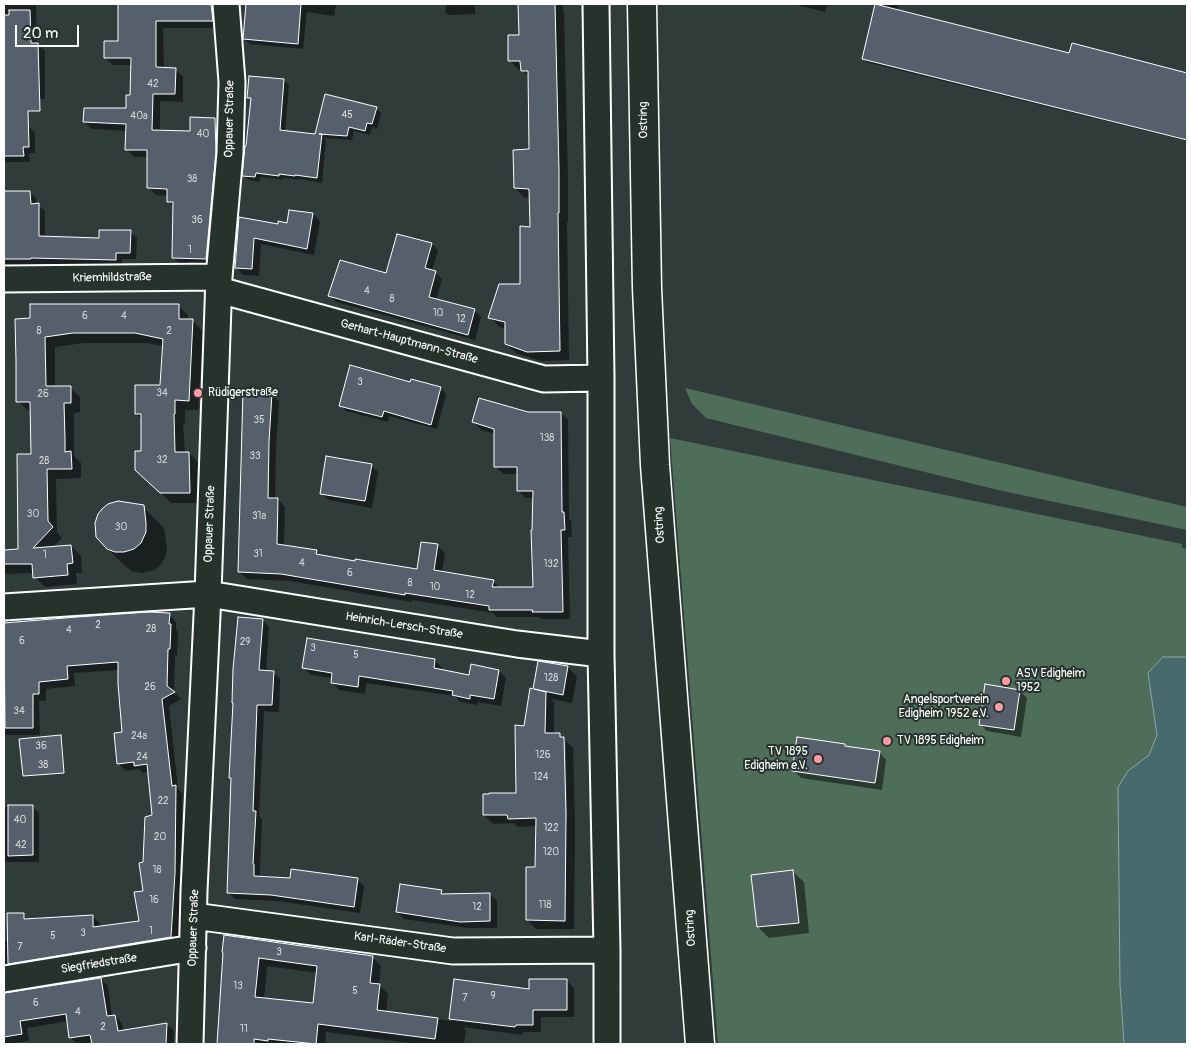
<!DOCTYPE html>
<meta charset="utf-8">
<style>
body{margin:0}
#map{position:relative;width:1191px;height:1048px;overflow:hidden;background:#303c3a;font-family:Pangolin,sans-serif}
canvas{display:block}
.frame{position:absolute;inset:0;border:5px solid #fff;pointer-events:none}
.scale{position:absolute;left:15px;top:25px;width:64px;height:22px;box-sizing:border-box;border:2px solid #fff;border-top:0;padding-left:6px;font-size:15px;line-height:18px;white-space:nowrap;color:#fff;-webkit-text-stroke:4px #26332d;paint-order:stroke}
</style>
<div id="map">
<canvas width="1191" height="1048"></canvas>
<div class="frame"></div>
<div class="scale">20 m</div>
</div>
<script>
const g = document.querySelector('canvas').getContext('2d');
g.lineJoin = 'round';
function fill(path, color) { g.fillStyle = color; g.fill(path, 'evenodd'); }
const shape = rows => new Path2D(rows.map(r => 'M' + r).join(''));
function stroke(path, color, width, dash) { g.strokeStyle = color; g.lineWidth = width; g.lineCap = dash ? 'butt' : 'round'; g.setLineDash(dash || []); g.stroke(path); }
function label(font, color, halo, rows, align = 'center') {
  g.font = font + ' Pangolin,sans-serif'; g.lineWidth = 4; g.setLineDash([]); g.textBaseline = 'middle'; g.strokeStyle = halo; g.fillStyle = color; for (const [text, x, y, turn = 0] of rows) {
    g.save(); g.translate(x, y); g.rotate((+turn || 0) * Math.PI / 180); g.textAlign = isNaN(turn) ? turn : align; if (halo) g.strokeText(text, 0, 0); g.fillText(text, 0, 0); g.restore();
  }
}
fill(shape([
 [685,388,1187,507,1187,530,998,490,706,418,692,404],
 [670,438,1182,544,1182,548,1187,549,1187,657,1163,657,1148,673,1157,734,1149,755,1128,771,1120,985,1124,1044,718,1044]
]), '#4e6e59');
const water = shape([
 [1163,657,1187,657,1187,1044,1124,1044,1120,985,1118,787,1128,771,1149,755,1157,735,1148,673,1163,657]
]);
fill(water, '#476a6d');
stroke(water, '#91a6a7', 1);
fill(shape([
 [4,4,36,4,37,44,45,51,45,99,4,100],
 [119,4,217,4,219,28,163,28,164,69,175,69,183,77,183,102,160,101,160,131,192,132,215,119,223,127,214,266,181,265,173,257,174,207,168,201,168,196,156,195,148,187,148,157,134,157,127,149,127,131,92,129,84,122,127,109,132,96,132,65,113,65,105,58,120,42],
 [244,4,336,4,334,16,307,12,303,49,250,44,244,39,247,7],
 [447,4,475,4,475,14,448,15,445,12],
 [519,4,563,4,563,10,564,12,568,180,568,222,567,222,569,360,540,361,516,353,506,344,506,329,500,327,490,318,521,285,531,228,531,198,525,198,515,188,530,150,529,77,522,70,519,70,510,61,520,36],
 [794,4,827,4,825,12],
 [877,4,899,4,897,11,1070,55,1073,45,1187,74,1187,141,866,62,863,58],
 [284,80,289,85,285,131,316,135,376,108,381,113,377,129,372,127,370,135,354,131,352,140,324,138,326,140,322,183,300,179,299,180,283,178,283,180,260,177,260,182,249,180,244,175,252,101,248,97],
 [4,126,28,126,35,133,35,153,29,153,30,162,4,162],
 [30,192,36,199,37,205,38,205,45,211,45,238,100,239,130,232,137,238,136,259,122,259,122,266,37,264,37,265,7,266,4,263,4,193],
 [313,214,320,221,314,255,261,244,259,276,243,275,236,267,240,219,279,226,288,225],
 [432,244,438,250,432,271,435,272,442,279,436,300,474,310,481,317,475,340,336,302,330,295,387,275],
 [178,305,188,315,188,320,193,321,203,331,198,410,185,410,185,423,183,423,185,453,189,453,199,463,200,503,171,503,136,469,143,452,143,420,136,414,161,386,164,346,146,343,84,343,55,347,55,387,70,387,80,397,80,412,74,413,74,456,81,463,81,478,56,479,57,532,62,538,53,547,71,546,81,556,82,573,76,573,77,584,45,587,35,577,34,573,4,574,4,552,19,550,32,455,32,411,28,411,18,401,17,320],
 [411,383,441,388,446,394,437,429,389,416,388,422,346,411,341,405],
 [272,394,279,402,276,450,275,499,278,499,285,507,284,546,316,551,321,557,418,570,422,543,438,546,445,553,442,573,493,581,500,588,534,588,534,498,526,498,518,491,518,474,503,474,495,466,495,434,481,430,474,422,528,413,561,413,568,420,569,519,571,521,572,537,568,537,570,619,541,619,539,617,497,617,493,613,412,600,412,602,290,581,247,579,239,572],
 [371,465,378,472,372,508,329,500,321,493],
 [143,507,164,528,167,550,165,558,161,564,155,570,147,572,141,573,132,571,125,566,104,545],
 [169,614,176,622,176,630,178,632,177,656,175,655,174,692,181,699,169,706,178,789,182,793,182,881,178,944,4,974,4,941,9,941,24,915,29,920,92,916,100,923,100,927,140,922,145,892,144,863,153,816,149,772,143,773,139,769,126,771,119,764,124,733,119,670,74,673,75,686,46,689,46,701,39,701,40,735,4,735,4,697,6,697,5,659,4,659,4,624,77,618],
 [262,620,269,627,266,672,273,672,280,679,279,712,264,711,259,816,262,819,260,872,260,877,291,879,357,879,364,886,360,913,278,901,235,899,228,892],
 [434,660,442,668,441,671,470,676,499,671,506,678,501,706,477,702,477,705,460,702,455,696,366,683,365,694,339,690,332,682,333,678,311,675,304,668],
 [539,662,568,667,577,676,572,703,551,699,554,703,554,734,559,734,573,748,575,824,574,929,536,929,527,920,537,868,537,826,518,827,514,823,493,824,484,815,518,794,525,727,534,691],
 [563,741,566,741,567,821,565,821],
 [1020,691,1027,698,1021,737,987,731,980,724],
 [844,745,847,748,879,752,886,760,882,790,801,778,794,771],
 [32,806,39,813,39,862,4,862,4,807],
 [793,872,804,882,809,933,769,938,758,927],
 [441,892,445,895,489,894,497,901,497,928,468,928,404,919,397,912],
 [224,953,372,957,381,966,379,985,388,994,386,1013,453,1021,450,1018,530,990,566,980,574,988,574,1017,541,1017,541,1032,523,1032,523,1035,462,1027,466,1030,464,1044,418,1044,326,1032,325,1044,218,1044],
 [267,966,318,973,314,1004,264,999],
 [100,979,108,986,112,1017,115,1016,122,1023,123,1031,167,1024,174,1031,173,1044,93,1044,92,1042,78,1044,70,1037,68,1021,27,1028,29,1041,4,1044,4,994]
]), '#0007');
const building = shape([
 [118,4,211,4,213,21,156,21,156,67,176,68,175,94,153,94,152,130,190,131,190,117,215,118,216,152,206,259,172,258,173,202,167,202,167,189,147,188,147,150,125,150,126,124,83,122,84,108,126,108,126,95,130,95,131,58,104,58,104,41,118,41,118,4],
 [246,4,301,4,298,44,243,39,246,4],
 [518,4,555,4,559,170,559,213,558,213,560,351,527,352,505,344,505,322,488,318,499,284,520,284,520,226,530,227,529,189,514,188,513,150,529,149,528,71,521,71,520,61,508,61,508,35,519,35,518,4],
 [875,4,1069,53,1072,43,1187,73,1187,140,862,59,875,4],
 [9,10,30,10,31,43,38,43,40,111,28,111,29,147,23,147,24,156,4,156,4,15,9,15,9,10],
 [249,76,284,79,280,130,315,134,325,94,377,107,372,124,367,123,365,131,349,127,347,136,319,134,322,134,317,178,295,175,295,176,279,174,279,176,256,173,255,177,242,176,245,146,246,146,251,98,247,98,249,76],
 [4,191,30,191,31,204,39,203,39,236,99,238,99,230,131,230,130,253,116,253,116,260,31,258,31,259,4,259,4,191],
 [289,210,313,213,307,249,254,238,252,269,235,268,239,217,278,224,278,221,287,223,289,210],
 [397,234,432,243,425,268,436,271,429,297,475,309,468,335,328,296,340,260,386,273,397,234],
 [30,304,179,304,179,319,193,319,189,401,175,400,175,414,174,414,175,452,189,452,190,493,160,493,135,470,135,451,141,451,141,414,135,414,135,385,160,385,163,339,135,333,73,333,45,337,46,386,71,386,71,403,64,403,65,439,65,452,71,451,72,469,47,469,48,521,53,527,33,548,71,545,73,563,67,564,68,575,33,578,32,564,4,564,4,550,18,549,17,454,31,454,30,402,16,402,16,361,15,319,30,318,30,304],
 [350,365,410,382,411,379,441,387,431,425,384,411,382,417,339,406,350,365],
 [243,391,272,393,269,442,268,498,278,498,277,544,317,550,316,554,355,561,355,559,417,569,421,542,438,544,434,570,494,580,492,587,533,587,531,530,532,530,533,491,517,491,517,467,494,467,494,429,472,422,479,398,528,412,561,412,562,512,564,512,565,530,561,530,563,612,532,612,533,610,489,610,489,606,405,593,405,595,281,574,238,572,243,391],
 [326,456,372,464,365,501,320,494,326,456],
 [118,501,144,505,146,523,146,532,141,543,134,549,124,552,115,552,107,549,96,537,95,523,98,514,102,509,108,504,118,501],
 [148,612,170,613,169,624,171,624,170,649,168,649,167,686,175,692,162,699,172,786,176,785,175,873,171,937,8,964,7,913,24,913,24,919,93,915,93,927,139,921,134,892,143,891,139,863,143,862,145,817,152,815,147,764,134,766,134,762,117,764,114,733,122,732,118,684,118,662,67,666,68,679,39,682,39,694,33,694,33,728,5,728,4,623,77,617,148,612],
 [238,617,263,619,259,670,274,671,272,705,257,705,253,811,256,811,253,864,254,864,254,876,290,878,291,869,358,878,354,907,271,895,227,893,231,778,229,778,233,703,232,703,233,669,238,617],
 [307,638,435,659,434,668,469,675,471,664,499,670,494,699,470,695,470,699,452,695,453,691,359,676,358,687,331,683,332,673,302,668,307,638],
 [538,661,568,666,563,695,534,689,546,692,545,733,560,733,560,737,564,737,566,814,565,921,526,920,526,867,535,867,536,818,508,819,507,815,483,815,483,794,489,794,489,793,516,793,515,725,524,726,530,688,533,689,538,661],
 [985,684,1020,690,1014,730,979,725,985,684],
 [61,735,64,773,23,776,19,739,61,735],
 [797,737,845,744,845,746,880,751,875,783,792,771,797,737],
 [8,805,33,805,33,855,8,856,8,805],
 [793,870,799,923,757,927,751,875,793,870],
 [400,884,442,890,441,894,490,893,490,921,460,922,396,912,400,884],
 [224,935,373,956,370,983,380,984,377,1010,438,1018,435,1039,318,1024,316,1044,268,1039,268,1041,254,1039,254,1044,217,1044,223,953,222,952,224,935],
 [259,958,317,966,313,1003,255,997,259,958],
 [101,978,107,1016,115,1015,118,1031,167,1023,166,1044,92,1044,90,1035,69,1038,66,1014,20,1021,22,1034,4,1037,4,993,101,978],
 [454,979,529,989,529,979,567,979,567,1010,533,1010,533,1025,516,1025,515,1027,449,1019,454,979]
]);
fill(building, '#565f6c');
stroke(building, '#fff', 1);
const minor = shape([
 [596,4,601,378,601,654,607,950,607,1044],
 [4,279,219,277],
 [219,290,544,379,601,378],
 [4,607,208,594,517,644,601,654],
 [194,916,453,951,607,950],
 [4,979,193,948],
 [190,1044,194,891,208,594,219,277,230,153,232,82,226,4]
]);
const tertiary = shape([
 [642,4,647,288,655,465,700,1044]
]);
stroke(minor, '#fff', 29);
stroke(tertiary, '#fff', 31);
stroke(minor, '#26332d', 25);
stroke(tertiary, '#26332d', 28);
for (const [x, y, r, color] of [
 [198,393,5,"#ff9aa2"],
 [1006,681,5,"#ff9aa2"],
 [999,707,5,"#ff9aa2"],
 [887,741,5,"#ff9aa2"],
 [818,759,5,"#ff9aa2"]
]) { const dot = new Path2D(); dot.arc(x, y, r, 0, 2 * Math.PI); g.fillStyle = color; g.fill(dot); stroke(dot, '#26332d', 2); }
label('10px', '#d5d7da', null, [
 ["42",153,84],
 ["45",347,115],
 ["40a",139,116],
 ["40",203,134],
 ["38",192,179],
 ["36",197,220],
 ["1",190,250],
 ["4",367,291],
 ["8",392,299],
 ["10",438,313],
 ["6",85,316],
 ["4",124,316],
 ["12",461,319],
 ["8",39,331],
 ["2",169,331],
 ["3",360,382],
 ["34",162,393],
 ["26",43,394],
 ["35",259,420],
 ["138",547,438],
 ["33",255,456],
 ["32",162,460],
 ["28",44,461],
 ["30",33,514],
 ["31a",259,516],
 ["30",121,527],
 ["31",258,554],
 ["1",45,555],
 ["4",302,563],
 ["132",551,564],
 ["6",350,573],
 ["8",410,583],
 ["10",435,587],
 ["12",470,595],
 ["2",98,625],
 ["28",151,629],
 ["4",69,630],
 ["6",22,641],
 ["29",245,642],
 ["3",313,648],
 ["5",356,655],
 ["128",551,678],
 ["26",150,687],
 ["34",19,711],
 ["24a",139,736],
 ["36",41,746],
 ["126",543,755],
 ["24",142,757],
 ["38",43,765],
 ["124",541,777],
 ["22",163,801],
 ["40",20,820],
 ["122",551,828],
 ["20",160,837],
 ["42",21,845],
 ["120",551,852],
 ["18",157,870],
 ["16",154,900],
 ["118",545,905],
 ["12",477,907],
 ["1",151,931],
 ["3",83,933],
 ["5",53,936],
 ["7",20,947],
 ["3",279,952],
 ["13",238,986],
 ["5",355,991],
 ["9",493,996],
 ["7",465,998],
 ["6",36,1003],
 ["4",78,1012],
 ["2",103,1027],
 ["11",244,1029]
]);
label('12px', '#fff', '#26332d', [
 ["Oppauer Straße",230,119,-89],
 ["Ostring",644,120,-91],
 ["Kriemhildstraße",112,278,-1],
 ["Gerhart-Hauptmann-Straße",409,342,15],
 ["Oppauer Straße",210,524,-88],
 ["Ostring",660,525,-94],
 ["Heinrich-Lersch-Straße",404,626,9],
 ["Oppauer Straße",194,928,-88],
 ["Ostring",691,928,-94],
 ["Karl-Räder-Straße",400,943,8],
 ["Siegfriedstraße",99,964,-9]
]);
label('12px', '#fff', '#26332d', [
 ["Rüdigerstraße",208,393],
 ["ASV Edigheim",1016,674],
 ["1952",1016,688],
 ["Angelsportverein",989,700,"right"],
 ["Edigheim 1952 e.V.",989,714,"right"],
 ["TV 1895 Edigheim",897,741],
 ["TV 1895",808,752,"right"],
 ["Edigheim e.V.",808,766,"right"]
], 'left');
</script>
